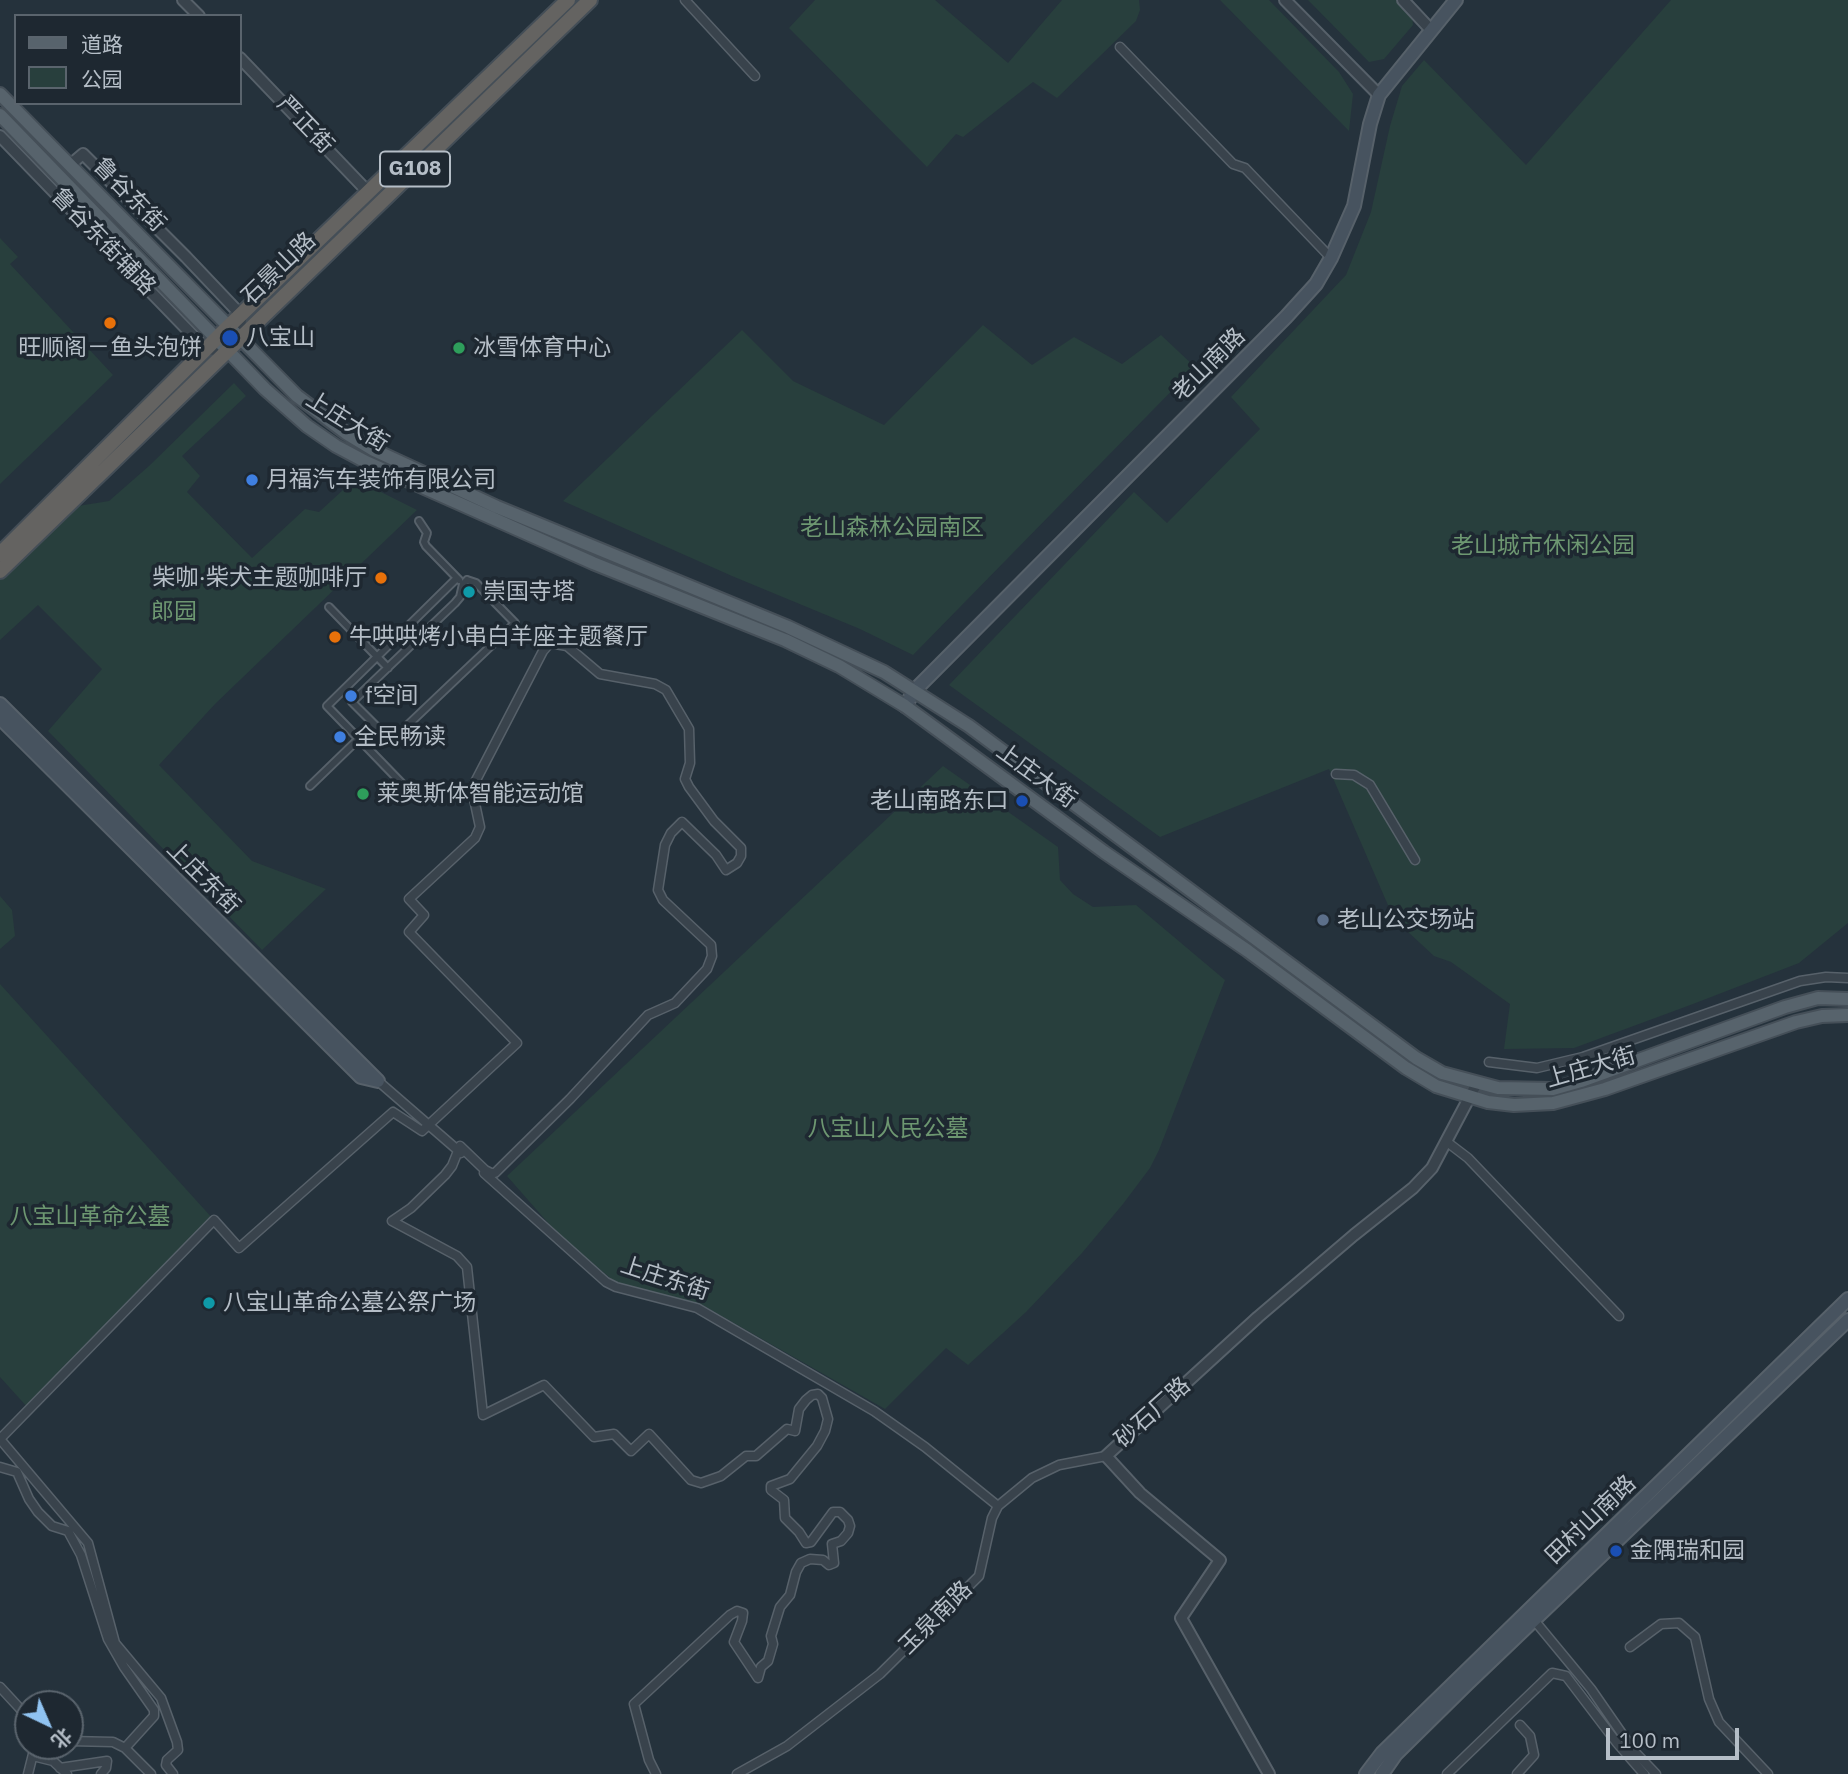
<!DOCTYPE html>
<meta charset="utf-8">
<style>
body{margin:0}
#map{position:relative;width:1848px;height:1774px;overflow:hidden;background:#25323c;font-family:"IBM Plex Sans","Noto Sans SC",sans-serif}
canvas{display:block}
.legend{position:absolute;left:14px;top:14px;width:228px;height:91px;box-sizing:border-box;background:#1e2831;border:2px solid #5a646d;margin:0;padding:9px 12px;list-style:none;font-size:21px;color:#b5bec7}
.legend li{display:flex;align-items:center;gap:14px;height:35px}
.legend b{width:35px;border:2px solid #5a646d}
.north{position:absolute;left:14px;top:1690px;width:70px;height:70px;box-sizing:border-box;background:#1e2831;border:2px solid #5a646d;border-radius:50%;rotate:136deg;font-size:19px;font-weight:700;line-height:28px;text-align:center;color:#b5bec7}
.north::after{content:'';display:block;margin:auto;width:24px;height:32px;background:#90c3f1;clip-path:polygon(50% 0,100% 100%,50% 72%,0 100%)}
.scale{position:absolute;left:1606px;top:1728px;width:133px;height:32px;box-sizing:border-box;border:4px solid #b5bec7;border-top:0;padding-left:9px;font-size:21px;line-height:24px;white-space:nowrap;color:#b5bec7;-webkit-text-stroke:5px #1e2831;paint-order:stroke}
</style>
<div id="map">
<canvas width="1848" height="1774"></canvas>
<ul class="legend">
<li><b style="height:9px;background:#57636c"></b>道路</li>
<li><b style="height:19px;background:#283f3d"></b>公园</li>
</ul>
<div class="north">北</div>
<div class="scale">100 m</div>
</div>
<script>
const g = document.querySelector('canvas').getContext('2d');
g.lineJoin = 'round';
function fill(path, color) { g.fillStyle = color; g.fill(path, 'evenodd'); }
const shape = rows => new Path2D(rows.map(r => 'M' + r).join(''));
function stroke(path, color, width, dash) { g.strokeStyle = color; g.lineWidth = width; g.lineCap = dash ? 'butt' : 'round'; g.setLineDash(dash || []); g.stroke(path); }
function label(font, color, halo, rows, align = 'center') {
  g.font = font + ' "IBM Plex Sans","Noto Sans SC",sans-serif'; g.lineWidth = 7; g.setLineDash([]); g.textBaseline = 'middle'; g.strokeStyle = halo; g.fillStyle = color; for (const [text, x, y, turn = 0] of rows) {
    g.save(); g.translate(x, y); g.rotate((+turn || 0) * Math.PI / 180); g.textAlign = isNaN(turn) ? turn : align; if (halo) g.strokeText(text, 0, 0); g.fillText(text, 0, 0); g.restore();
  }
}
fill(shape([
 [815,0,935,0,1008,63,1062,0,1139,0,1140,10,1136,21,1057,98,1033,82,963,137,956,134,927,167,789,28],
 [1220,0,1269,0,1339,72,1353,94,1349,131],
 [1308,0,1397,0,1412,15,1413,25,1384,59,1369,62],
 [1671,0,1848,0,1848,923,1799,963,1693,1004,1574,1048,1504,1049,1510,1004,1451,962,1434,956,1394,919,1329,769,1160,837,949,685,1134,492,1167,523,1260,429,1231,397,1346,275,1371,212,1390,126,1402,86,1424,60,1526,165],
 [0,238,18,257,10,264,113,375,0,484],
 [983,325,1032,365,1074,337,1122,364,1161,335,1195,367,913,655,860,629,732,576,563,501,742,330,793,381,884,425],
 [234,383,246,396,182,456,200,476,187,492,252,558,305,509,319,512,355,479,417,510,215,704,159,765,252,861,326,889,262,950,48,731,102,669,38,605,0,640,0,580,78,506,109,501,149,466],
 [943,766,1058,847,1060,880,1073,894,1093,907,1136,905,1225,980,1159,1150,1150,1168,1123,1204,1082,1253,1026,1312,968,1365,946,1348,885,1409,704,1306,615,1282,557,1233,507,1176],
 [0,896,12,910,15,936,0,949],
 [0,984,214,1220,29,1409,0,1377]
]), '#283f3d');
const pedestrian = shape([
 [419,521,427,533,424,542,426,546,459,580],
 [467,580,476,583,515,623,391,741,352,702,455,603,460,597,463,584,467,580],
 [329,607,388,668],
 [310,786,374,724],
 [416,798,327,706,457,578]
]);
const minor = shape([
 [685,0,755,76],
 [1120,47,1233,164,1245,168,1331,258],
 [1336,774,1354,775,1370,785,1415,860],
 [1489,1062,1537,1068,1583,1057,1800,981,1826,977,1848,978],
 [378,1081,461,1153],
 [1447,1142,1468,1158,1619,1316],
 [484,1173,606,1282,616,1287,697,1308,874,1411,925,1447,998,1506],
 [0,1439,214,1220,239,1248,393,1112,422,1131,517,1043,409,932,424,915,409,899,475,838,480,827,474,799,474,784,543,651,550,643,567,646,600,674,655,684,666,690,689,729,690,763,685,779,689,787,714,821,741,848,741,856,737,863,726,870,716,855,682,822,671,833,665,845,658,890,663,900,711,945,712,956,707,969,675,1003,648,1015,570,1099,495,1173,491,1173,485,1170,460,1146,452,1166,445,1175,411,1208,392,1221,457,1256,467,1267,483,1415,544,1385,594,1437,614,1434,631,1451,649,1434,691,1480,701,1483,721,1476,746,1456,756,1456,787,1429,795,1431,799,1409,806,1400,812,1395,818,1394,822,1398,828,1419,825,1431,817,1446,790,1479,771,1486,771,1490,784,1500,785,1518,799,1532,806,1543,811,1542,833,1512,840,1512,848,1520,850,1526,848,1533,841,1541,832,1544,834,1563,829,1565,823,1560,810,1559,801,1563,796,1572,790,1595,780,1607,771,1636,773,1644,768,1661,761,1667,758,1678,734,1642,742,1621,743,1613,737,1611,730,1615,634,1704,649,1760,656,1774],
 [0,1439,88,1543,115,1643,161,1698,177,1742,178,1750,167,1760,166,1765,173,1774],
 [0,1467,17,1472,29,1499,38,1512,52,1526,68,1531,81,1555,108,1639,124,1667,154,1710,154,1716,125,1748],
 [1534,1620,1591,1689,1634,1751,1656,1774],
 [1630,1647,1661,1624,1679,1623,1695,1637,1709,1699,1719,1722,1768,1774],
 [0,1687,25,1714,28,1720],
 [70,1741,113,1742,125,1748,151,1774],
 [33,1756,53,1761,67,1774],
 [60,1768,107,1761,106,1768,101,1774],
 [28,1774,35,1746],
 [737,1774,787,1746,880,1674,979,1576,992,1518,998,1506,1032,1478,1059,1465,1106,1456],
 [1447,1774,1552,1673,1566,1676,1617,1743,1644,1774],
 [1517,1774,1534,1755,1530,1736,1520,1725]
]);
const tertiary = shape([
 [183,0,199,16],
 [1285,0,1379,95],
 [1403,0,1431,30],
 [240,58,369,193],
 [0,136,206,349,228,351],
 [70,165,83,154,186,257,241,315,240,339],
 [1269,1774,1181,1618,1220,1560,1140,1493,1106,1456,1258,1317,1354,1235,1413,1188,1432,1168,1477,1083]
]);
const secondary = shape([
 [0,704,378,1081,361,1077,0,718],
 [905,706,915,690,1286,317,1316,284,1331,258,1354,206,1370,124,1379,95,1456,0],
 [1366,1774,1382,1753,1848,1299],
 [1382,1774,1396,1754,1467,1684,1848,1320]
]);
const primary = shape([
 [0,94,297,396,346,433,374,450,497,507,788,627,884,672,969,726,1416,1058,1442,1073,1498,1088,1553,1089,1581,1081,1785,1007,1818,998,1848,999],
 [0,115,265,389,307,426,336,446,366,462,593,563,785,640,839,666,905,706,1104,852,1248,951,1406,1068,1436,1086,1488,1102,1514,1105,1553,1103,1605,1089,1796,1022,1822,1016,1848,1015]
]);
const trunk = shape([
 [0,554,228,327,568,0],
 [0,571,590,0]
]);
stroke(pedestrian, '#57616a', 10);
stroke(minor, '#57616a', 11);
stroke(tertiary, '#57616a', 14);
stroke(secondary, '#57616a', 16);
stroke(primary, '#454f58', 16);
stroke(trunk, '#444e57', 18);
stroke(pedestrian, '#39434c', 6);
stroke(minor, '#39434c', 8);
stroke(tertiary, '#39434c', 10);
stroke(secondary, '#47535f', 12);
stroke(primary, '#57636c', 12);
stroke(trunk, '#646361', 14);
for (const [x, y, r, color] of [
 [110,323,7,"#e8710a"],
 [230,338,9,"#1a4fb4"],
 [459,348,7,"#2e9e5b"],
 [252,480,7,"#3f7fe0"],
 [381,578,7,"#e8710a"],
 [469,592,7,"#0f9aa8"],
 [335,637,7,"#e8710a"],
 [351,696,7,"#3f7fe0"],
 [340,737,7,"#3f7fe0"],
 [363,794,7,"#2e9e5b"],
 [1022,801,7,"#1a4fb4"],
 [1323,920,7,"#5c6f8a"],
 [209,1303,7,"#0f9aa8"],
 [1616,1551,7,"#1a4fb4"]
]) { const dot = new Path2D(); dot.arc(x, y, r, 0, 2 * Math.PI); g.fillStyle = color; g.fill(dot); stroke(dot, '#1e2831', 2.5); }
for (const [x, y, w] of [
 [415,169,70]
]) { const box = new Path2D(); box.roundRect(x - w / 2, y - 17.5, w, 35, 5); g.fillStyle = '#1e2831'; g.fill(box); stroke(box, '#b5bec7', 2); }
label('bold 21px', '#b5bec7', null, [
 ["G108",415,169]
]);
label('23px', '#b5bec7', '#1e2831', [
 ["严正街",305,125,46],
 ["鲁谷东街",129,195,46],
 ["鲁谷东街辅路",103,242,46],
 ["石景山路",279,269,-44],
 ["老山南路",1209,365,-45],
 ["上庄大街",347,422,32],
 ["上庄大街",1036,776,36],
 ["上庄东街",203,878,45],
 ["上庄大街",1591,1068,-16],
 ["上庄东街",665,1279,18],
 ["砂石厂路",1153,1413,-42],
 ["田村山南路",1591,1520,-44],
 ["玉泉南路",936,1618,-45]
]);
label('23px', '#b5bec7', '#1e2831', [
 ["八宝山",246,338],
 ["旺顺阁－鱼头泡饼",110,348,"center"],
 ["冰雪体育中心",473,348],
 ["月福汽车装饰有限公司",266,480],
 ["柴咖·柴犬主题咖啡厅",367,578,"right"],
 ["崇国寺塔",483,592],
 ["牛哄哄烤小串白羊座主题餐厅",349,637],
 ["f空间",365,696],
 ["全民畅读",354,737],
 ["莱奥斯体智能运动馆",377,794],
 ["老山南路东口",1008,801,"right"],
 ["老山公交场站",1337,920],
 ["八宝山革命公墓公祭广场",223,1303],
 ["金隅瑞和园",1630,1551]
], 'left');
label('23px', '#6d9771', '#1e2831', [
 ["老山森林公园南区",892,528],
 ["老山城市休闲公园",1543,546],
 ["郎园",174,612],
 ["八宝山人民公墓",888,1129],
 ["八宝山革命公墓",90,1217]
]);
</script>
